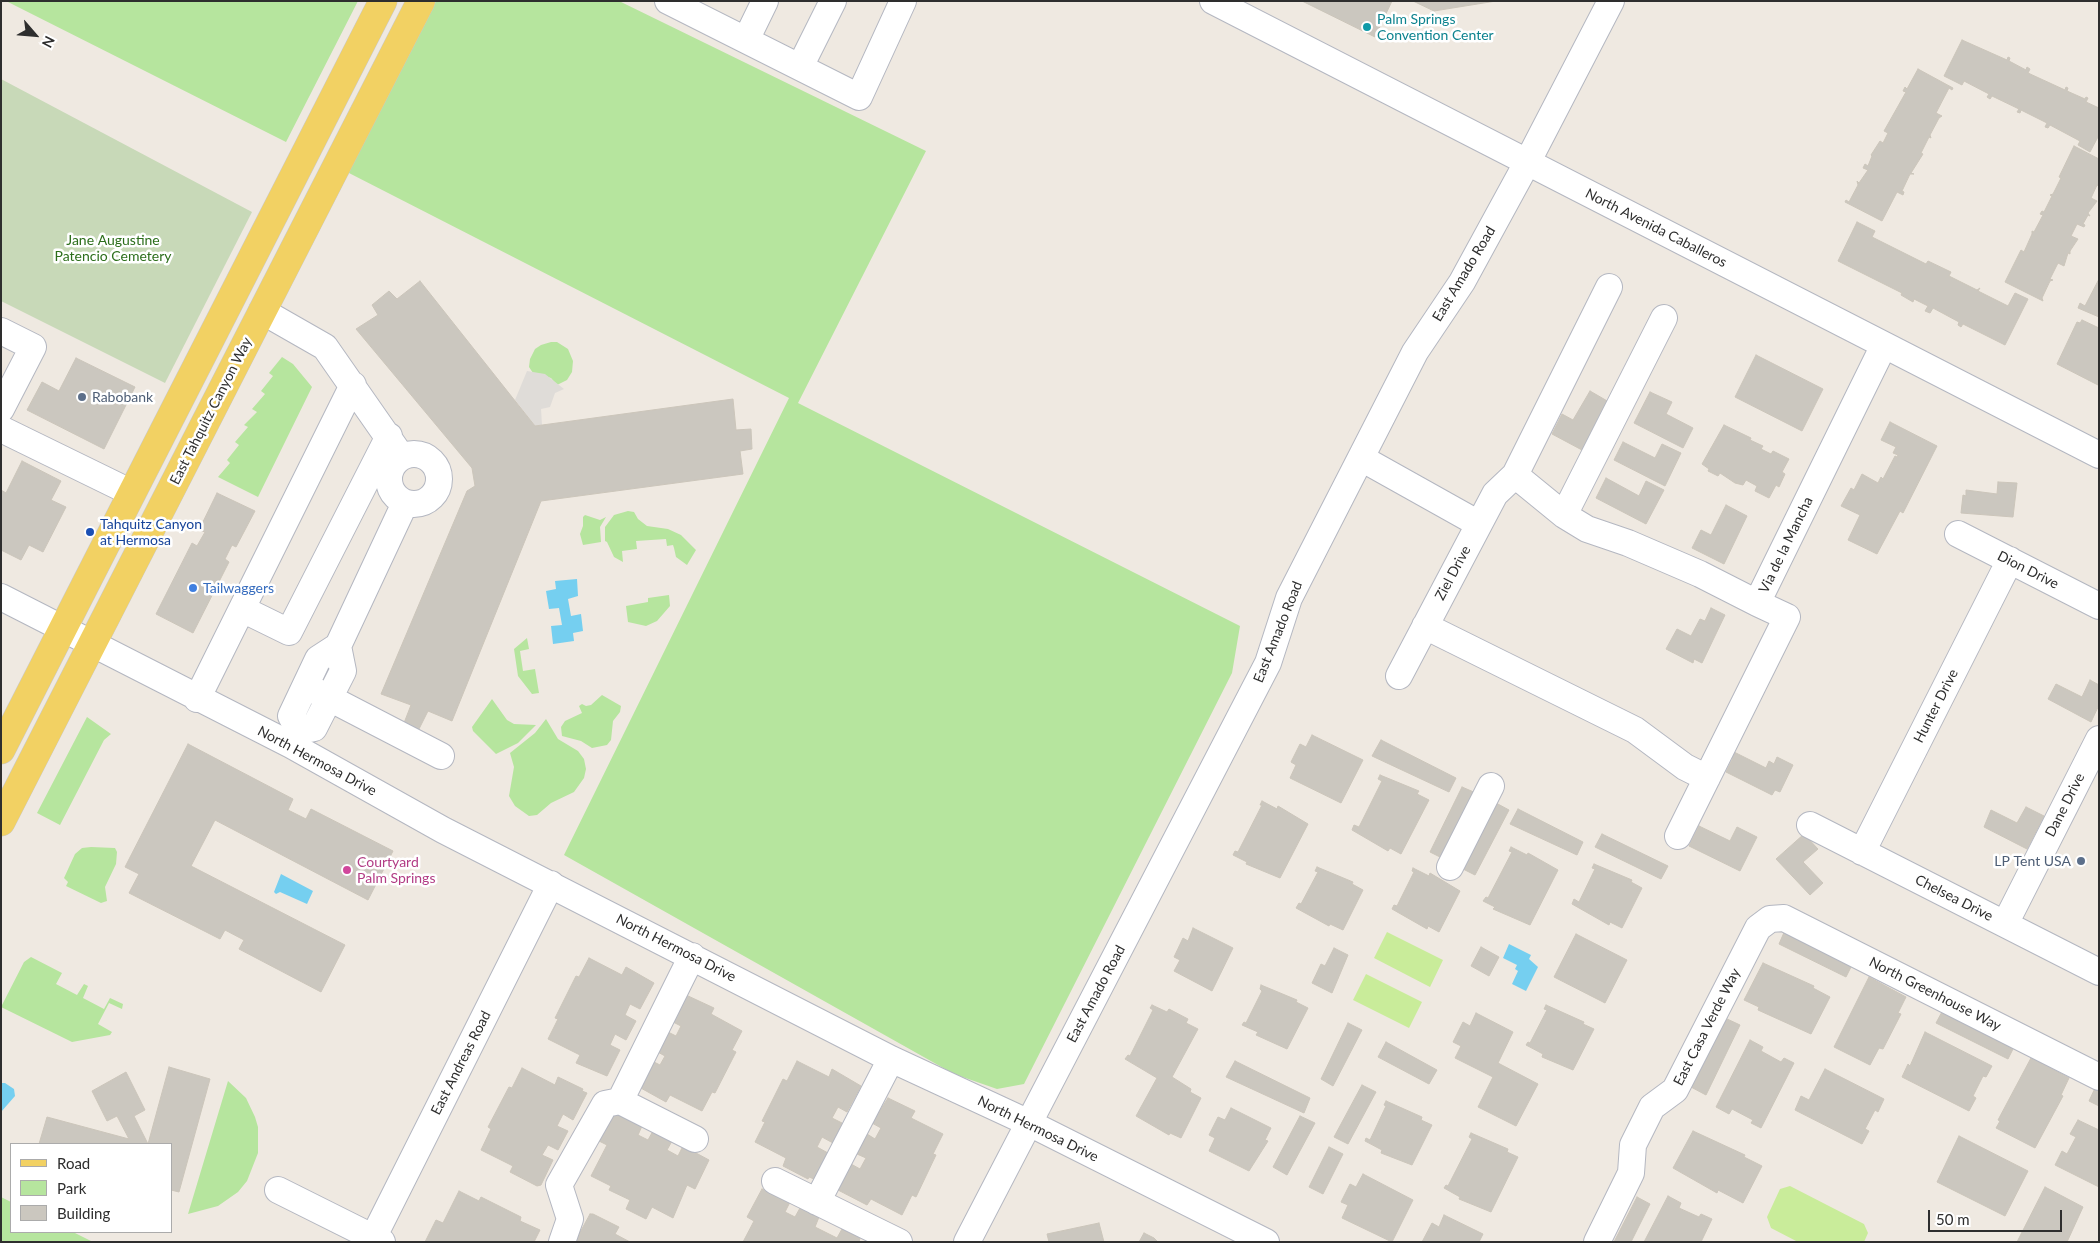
<!DOCTYPE html>
<style>
body{margin:0}
#map{position:relative;width:2100px;height:1243px;overflow:hidden;background:#efe9e1;font-family:Lato,sans-serif}
canvas{display:block}
.frame{position:absolute;inset:0;border:2px solid #2e2e2e;pointer-events:none}
.legend{position:absolute;left:10px;top:1143px;width:162px;height:90px;box-sizing:border-box;background:#fff;border:1px solid #ababab;margin:0;padding:6px 9px;list-style:none;font-size:15px;color:#2e2e2e}
.legend li{display:flex;align-items:center;gap:10px;height:25px}
.legend b{width:25px;border:1px solid #ababab}
.north{position:absolute;left:10px;top:10px;width:50px;height:50px;-webkit-text-stroke:4px #fff;paint-order:stroke;rotate:117deg;font-size:14px;font-weight:700;line-height:20px;text-align:center;color:#2e2e2e}
.north::after{content:'';display:block;margin:auto;width:18px;height:22px;background:#2e2e2e;clip-path:polygon(50% 0,100% 100%,50% 72%,0 100%)}
.scale{position:absolute;left:1928px;top:1210px;width:134px;height:22px;box-sizing:border-box;border:2px solid #2e2e2e;border-top:0;padding-left:6px;font-size:15px;line-height:18px;white-space:nowrap;color:#2e2e2e;-webkit-text-stroke:4px #fff;paint-order:stroke}
</style>
<div id="map">
<canvas width="2100" height="1243"></canvas>
<div class="frame"></div>
<ul class="legend">
<li><b style="height:6px;background:#f2d163"></b>Road</li>
<li><b style="height:14px;background:#b6e59e"></b>Park</li>
<li><b style="height:14px;background:#cbc7bf"></b>Building</li>
</ul>
<div class="north">N</div>
<div class="scale">50 m</div>
</div>
<script>
const g = document.querySelector('canvas').getContext('2d');
g.lineJoin = 'round';
function fill(path, color) { g.fillStyle = color; g.fill(path, 'evenodd'); }
const shape = rows => new Path2D(rows.map(r => 'M' + r).join(''));
function stroke(path, color, width, dash) { g.strokeStyle = color; g.lineWidth = width; g.lineCap = dash ? 'butt' : 'round'; g.setLineDash(dash || []); g.stroke(path); }
function label(font, color, halo, rows, align = 'center') {
  g.font = font + ' Lato,sans-serif'; g.lineWidth = 5; g.setLineDash([]); g.textBaseline = 'middle'; g.strokeStyle = halo; g.fillStyle = color; for (const [text, x, y, turn = 0] of rows) {
    g.save(); g.translate(x, y); g.rotate((+turn || 0) * Math.PI / 180); g.textAlign = isNaN(turn) ? turn : align; if (halo) g.strokeText(text, 0, 0); g.fillText(text, 0, 0); g.restore();
  }
}
fill(shape([
 [6,1,358,1,286,142],
 [436,1,619,1,926,151,798,403,1240,626,1232,673,1024,1084,997,1089,954,1074,564,855,789,398,347,172],
 [551,342,557,342,568,349,573,361,572,372,567,380,557,385,551,378,533,373,529,367,530,359,535,349,541,345],
 [282,357,293,364,312,387,258,497,218,477,230,463,227,460,239,445,235,442,248,427,244,425,257,412,252,409,265,394,261,391,273,376,269,373],
 [628,511,634,512,638,519,647,526,668,529,681,535,696,550,687,565,676,557,674,548,673,545,667,546,666,539,636,541,637,549,622,551,623,562,614,557,607,542,605,541,605,527,614,515],
 [585,515,600,520,606,517,600,527,601,542,583,545,580,534,583,526,583,517],
 [669,595,670,606,657,621,646,626,628,622,626,606,648,602,648,598],
 [527,638,529,649,520,651,523,671,535,669,539,693,532,694,518,676,514,649],
 [602,695,621,706,620,712,613,721,611,740,607,745,592,748,581,741,562,736,561,727,565,721,582,713,579,706,582,704,586,706,591,705],
 [492,699,507,720,514,724,536,725,518,743,496,754,473,731,472,727],
 [87,717,111,734,104,740,60,825,37,813],
 [546,719,558,739,578,751,584,759,586,769,584,778,574,792,551,803,537,815,529,816,515,806,509,796,514,767,510,753,535,733],
 [91,847,115,848,117,852,116,864,105,887,107,901,101,903,66,886,68,882,64,878,75,854,82,848],
 [31,957,62,973,56,984,77,995,84,984,88,986,83,998,104,1009,110,998,123,1004,122,1009,109,1003,98,1024,112,1032,110,1035,72,1042,1,1007,24,962],
 [228,1081,246,1098,255,1117,258,1127,258,1153,247,1181,238,1192,218,1206,188,1214],
 [1,1197,11,1202,11,1232,73,1232,93,1242,1,1242]
]), '#b6e59e');
fill(shape([
 [1,79,252,212,165,383,1,301]
]), '#c8d9b8');
fill(shape([
 [1387,932,1443,960,1430,987,1374,958],
 [1366,974,1422,1002,1409,1028,1353,1000],
 [1790,1186,1864,1224,1868,1233,1864,1242,1798,1242,1771,1228,1767,1217,1780,1189]
]), '#c9ec9a');
fill(shape([
 [527,371,545,374,564,389,555,393,550,407,541,409,542,425,535,426,515,400]
]), '#dfdcd8');
fill(shape([
 [577,579,578,596,568,599,571,616,581,614,583,631,573,633,574,641,553,644,551,626,562,625,559,608,549,609,546,591,556,589,555,581],
 [281,874,313,891,307,904,280,892,276,894,274,892],
 [1509,944,1531,955,1529,959,1538,967,1526,991,1512,984,1518,971,1515,969,1517,965,1503,958],
 [1,1083,5,1083,14,1089,15,1096,1,1112]
]), '#75cff0');
const building = shape([
 [1302,1,1392,1,1375,37,1302,1],
 [1413,1,1496,1,1434,11,1413,1],
 [1962,40,2007,60,2008,57,2010,58,2009,61,2026,70,2027,67,2030,69,2028,73,2065,90,2066,87,2068,88,2067,91,2085,99,2086,97,2088,98,2086,102,2099,108,2099,135,2090,152,2078,145,2080,141,2050,125,2048,128,2045,127,2047,123,2021,110,2020,113,2017,112,2019,109,1992,96,1990,99,1987,97,1989,94,1964,81,1962,85,1944,76,1962,40],
 [1918,69,1953,88,1952,90,1949,88,1936,113,1942,116,1939,118,1930,135,1931,138,1929,137,1921,153,1923,154,1911,173,1914,174,1910,174,1902,191,1904,192,1903,195,1897,192,1882,221,1845,202,1846,200,1849,202,1858,185,1857,181,1859,183,1868,170,1863,168,1865,164,1868,166,1872,156,1871,155,1880,141,1883,143,1888,133,1884,131,1906,92,1903,91,1905,87,1907,89,1918,69],
 [2074,146,2099,159,2099,186,2097,185,2091,198,2097,201,2088,213,2090,216,2088,215,2083,224,2085,225,2084,227,2077,224,2071,236,2078,239,2070,251,2070,254,2068,253,2064,266,2058,263,2050,279,2053,280,2050,281,2042,298,2043,301,2005,282,2021,250,2024,252,2032,234,2032,231,2034,232,2043,215,2040,214,2042,211,2044,212,2052,196,2050,195,2053,194,2061,178,2059,177,2074,146],
 [1857,222,1875,231,1872,237,1926,264,1928,261,1951,272,1949,276,1977,290,1980,288,1978,291,2008,306,2015,293,2028,299,2005,345,1963,324,1961,327,1958,325,1959,322,1933,308,1930,313,1925,311,1928,306,1914,299,1913,302,1901,295,1902,293,1838,261,1857,222],
 [2099,279,2099,317,2078,308,2080,303,2085,306,2099,279],
 [420,281,535,426,733,399,736,430,751,429,752,449,740,451,743,474,541,501,452,721,428,711,417,733,404,723,411,705,381,694,467,491,475,486,472,468,356,329,378,315,372,305,389,291,397,299,420,281],
 [2082,320,2099,328,2098,385,2057,364,2077,322,2080,323,2082,320],
 [1756,355,1823,389,1802,431,1735,397,1756,355],
 [76,358,135,387,104,449,27,410,42,382,59,391,76,358],
 [1590,391,1609,402,1582,450,1552,434,1562,414,1573,420,1590,391],
 [1650,392,1672,402,1666,414,1693,428,1683,448,1634,423,1650,392],
 [1890,422,1937,446,1903,513,1900,511,1877,554,1848,540,1860,515,1841,506,1851,488,1854,490,1862,474,1878,483,1881,477,1883,479,1895,456,1897,457,1898,455,1893,453,1896,447,1881,440,1890,422],
 [1724,425,1751,438,1750,440,1763,446,1761,449,1771,454,1773,451,1789,459,1782,472,1785,474,1779,487,1776,485,1769,498,1755,491,1757,486,1746,480,1743,485,1735,483,1720,473,1718,476,1708,471,1709,469,1702,464,1724,425],
 [1623,442,1655,458,1662,444,1681,453,1665,486,1614,460,1623,442],
 [22,461,61,481,51,500,66,507,43,552,29,545,21,560,1,550,1,490,6,493,22,461],
 [1606,478,1639,496,1646,481,1664,490,1646,524,1596,498,1606,478],
 [1998,482,2017,483,2013,517,1961,513,1963,495,1966,496,1966,490,1997,494,1998,482],
 [217,493,255,511,236,547,232,545,225,559,229,562,193,633,156,614,192,543,197,546,205,532,199,530,217,493],
 [1726,505,1747,516,1724,564,1692,548,1701,530,1711,535,1726,505],
 [1711,608,1725,615,1702,663,1694,659,1693,663,1666,649,1677,629,1691,636,1700,619,1705,621,1711,608],
 [2090,680,2099,685,2099,705,2091,722,2048,699,2056,684,2082,697,2090,680],
 [1312,735,1363,760,1341,803,1290,778,1296,765,1291,762,1300,744,1306,747,1312,735],
 [1381,740,1456,778,1449,792,1372,756,1381,740],
 [188,744,293,799,288,810,306,819,311,809,393,851,368,900,215,820,191,866,345,945,321,992,239,949,244,940,225,930,220,939,129,893,139,874,125,867,188,744],
 [1732,751,1766,768,1769,761,1774,764,1777,757,1793,765,1780,792,1775,790,1772,795,1726,772,1733,758,1729,756,1732,751],
 [1380,775,1419,791,1417,794,1429,800,1401,854,1390,848,1388,851,1352,830,1354,825,1359,827,1382,781,1378,779,1380,775],
 [1462,787,1476,793,1444,859,1430,852,1462,787],
 [1262,801,1277,809,1278,806,1308,824,1280,878,1246,864,1247,862,1233,855,1235,851,1238,852,1262,805,1260,805,1262,801],
 [1496,803,1509,810,1475,875,1461,868,1496,803],
 [2026,807,2044,816,2027,849,1984,827,1991,810,2017,823,2026,807],
 [1518,809,1583,842,1577,855,1510,824,1518,809],
 [1699,826,1730,841,1737,827,1757,837,1740,871,1689,846,1699,826],
 [1602,834,1668,866,1661,879,1595,847,1602,834],
 [1804,834,1818,849,1803,862,1823,883,1810,895,1776,859,1804,834],
 [1511,847,1527,855,1528,853,1558,870,1530,925,1493,909,1495,907,1483,901,1486,897,1488,898,1512,852,1509,851,1511,847],
 [1594,864,1632,880,1631,882,1642,888,1622,928,1610,922,1609,925,1572,904,1574,899,1579,902,1595,869,1592,868,1594,864],
 [1317,867,1353,882,1352,884,1363,890,1343,930,1330,924,1329,926,1296,908,1299,903,1301,904,1318,872,1315,871,1317,867],
 [1413,868,1429,876,1430,873,1460,891,1439,932,1428,926,1427,929,1392,909,1394,905,1397,906,1414,872,1412,871,1413,868],
 [1193,928,1233,948,1212,991,1174,971,1180,960,1174,957,1183,938,1188,941,1193,928],
 [1786,928,1854,961,1846,977,1779,944,1786,928],
 [1576,934,1627,960,1605,1003,1554,977,1576,934],
 [1481,947,1499,957,1489,976,1471,966,1481,947],
 [1334,948,1348,955,1332,993,1312,983,1321,964,1325,966,1334,948],
 [589,958,622,975,626,967,654,983,640,1009,630,1004,625,1015,636,1021,626,1040,615,1034,610,1045,620,1050,607,1076,576,1063,580,1055,548,1039,558,1019,555,1018,576,976,579,977,589,958],
 [1763,963,1814,986,1813,988,1830,997,1811,1034,1758,1010,1759,1007,1744,1000,1763,963],
 [1869,977,1906,997,1898,1013,1901,1014,1883,1049,1879,1048,1870,1065,1834,1047,1869,977],
 [1261,985,1297,1000,1296,1002,1308,1008,1287,1049,1256,1035,1258,1032,1242,1025,1244,1022,1246,1023,1262,991,1260,989,1261,985],
 [686,995,714,1008,711,1014,742,1031,732,1050,736,1052,715,1093,712,1092,702,1111,670,1095,666,1102,639,1087,650,1060,660,1065,665,1056,656,1051,666,1031,676,1036,681,1026,671,1021,686,995],
 [1152,1005,1167,1012,1169,1009,1188,1019,1186,1023,1198,1029,1172,1077,1191,1089,1190,1092,1201,1098,1181,1138,1170,1133,1169,1135,1136,1116,1157,1078,1125,1059,1128,1055,1130,1056,1153,1010,1150,1008,1152,1005],
 [1546,1005,1584,1022,1583,1024,1594,1029,1573,1070,1542,1057,1543,1054,1526,1045,1528,1042,1530,1043,1547,1010,1544,1009,1546,1005],
 [1943,1010,1993,1035,1991,1038,2013,1049,2008,1059,1936,1023,1943,1010],
 [1476,1013,1513,1032,1498,1063,1538,1084,1516,1126,1478,1107,1493,1077,1455,1058,1461,1046,1453,1042,1463,1022,1470,1026,1476,1013],
 [1725,1018,1740,1025,1706,1095,1691,1087,1725,1018],
 [1348,1023,1362,1030,1333,1086,1321,1079,1348,1023],
 [1925,1032,1992,1066,1986,1077,1983,1076,1973,1096,1976,1098,1969,1111,1902,1077,1908,1064,1910,1066,1925,1032],
 [1750,1040,1763,1047,1761,1051,1781,1062,1784,1058,1794,1063,1761,1128,1751,1123,1753,1120,1732,1109,1729,1114,1716,1107,1750,1040],
 [1386,1042,1437,1070,1429,1084,1378,1057,1386,1042],
 [2031,1058,2069,1078,2061,1095,2063,1096,2035,1148,1996,1128,2000,1121,1998,1120,2031,1058],
 [797,1061,829,1077,832,1069,861,1086,847,1112,838,1107,832,1118,842,1123,833,1143,822,1137,817,1147,828,1153,814,1179,809,1177,808,1179,783,1166,786,1158,755,1142,765,1122,762,1121,783,1079,787,1081,797,1061],
 [1235,1061,1310,1098,1304,1113,1226,1077,1235,1061],
 [169,1067,210,1079,179,1192,171,1190,171,1144,39,1144,47,1117,129,1139,117,1116,107,1121,92,1091,126,1072,145,1110,134,1116,148,1144,169,1067],
 [522,1068,555,1085,558,1077,583,1089,582,1091,587,1093,573,1120,563,1114,557,1126,568,1131,558,1150,548,1145,542,1155,553,1160,541,1185,537,1186,510,1172,513,1166,481,1150,491,1129,488,1127,509,1087,512,1088,522,1068],
 [1825,1069,1884,1099,1878,1112,1875,1110,1865,1129,1869,1131,1862,1144,1795,1110,1801,1096,1809,1100,1825,1069],
 [1362,1085,1376,1092,1348,1144,1334,1137,1362,1085],
 [2096,1086,2099,1087,2099,1106,2089,1101,2096,1086],
 [888,1098,915,1111,911,1118,943,1134,933,1154,936,1155,916,1197,912,1195,902,1215,871,1199,867,1205,838,1190,851,1164,860,1169,866,1158,857,1154,867,1134,875,1139,881,1128,872,1123,888,1098],
 [1386,1101,1422,1117,1421,1120,1432,1125,1412,1165,1381,1153,1382,1150,1365,1141,1366,1138,1370,1140,1386,1106,1384,1105,1386,1101],
 [1231,1108,1271,1128,1265,1140,1268,1141,1249,1171,1209,1151,1215,1138,1209,1135,1218,1117,1225,1120,1231,1108],
 [615,1113,642,1126,638,1135,648,1140,653,1131,672,1141,667,1150,678,1156,683,1146,709,1160,695,1189,687,1185,673,1218,652,1207,646,1219,626,1209,630,1200,609,1190,611,1186,591,1176,607,1145,599,1141,615,1113],
 [1300,1116,1315,1123,1287,1175,1273,1167,1300,1116],
 [2078,1120,2099,1130,2099,1187,2055,1165,2062,1151,2067,1154,2076,1137,2070,1134,2078,1120],
 [1693,1131,1745,1155,1744,1157,1762,1166,1743,1203,1718,1190,1717,1193,1673,1168,1693,1131],
 [1471,1133,1508,1149,1507,1152,1518,1157,1491,1212,1459,1199,1460,1197,1444,1188,1446,1185,1448,1186,1472,1139,1469,1137,1471,1133],
 [1959,1136,2028,1171,2005,1216,1937,1182,1959,1136],
 [1329,1147,1343,1154,1323,1194,1309,1187,1329,1147],
 [1363,1174,1413,1200,1392,1242,1342,1218,1348,1205,1341,1202,1350,1184,1356,1187,1363,1174],
 [2045,1187,2083,1207,2067,1242,2017,1242,2045,1187],
 [762,1189,790,1202,785,1212,795,1217,800,1208,819,1217,815,1227,837,1238,842,1229,860,1238,859,1242,743,1242,754,1221,747,1217,762,1189],
 [459,1191,479,1201,481,1197,521,1217,520,1221,540,1230,534,1242,425,1242,436,1220,443,1223,459,1191],
 [1668,1196,1681,1203,1679,1208,1699,1217,1701,1214,1712,1219,1701,1242,1644,1242,1668,1196],
 [1637,1197,1650,1204,1631,1242,1614,1242,1637,1197],
 [590,1214,593,1214,619,1227,615,1234,630,1242,580,1242,576,1240,590,1214],
 [1444,1215,1483,1234,1479,1242,1422,1242,1432,1223,1439,1227,1444,1215],
 [1099,1223,1104,1242,1049,1242,1047,1234,1099,1223],
 [1144,1233,1154,1238,1158,1242,1139,1242,1144,1233]
]);
fill(building, '#cbc7bf');
stroke(building, '#cbc5ba', 1);
const minor = shape([
 [668,1,859,97,903,1],
 [1213,1,2099,455],
 [746,40,765,1],
 [800,67,833,1],
 [1609,287,1515,475,1564,515,1587,529,1628,543,1700,574,1757,603],
 [262,311,325,347,401,456],
 [1,331,33,347,1,409],
 [1,429,132,493],
 '389 479a25 25 0 1 1 50 0a25 25 0 1 1-50 0Z',
 [1361,458,1479,524],
 [1564,515,1664,318],
 [1958,534,2099,606],
 [1,597,291,745,443,830,891,1059,1029,1123,1266,1242],
 [242,609,289,632,389,436],
 [1425,626,1635,730,1685,767,1707,778],
 [1399,676,1495,494,1515,475],
 [306,686,441,756],
 [197,699,353,385],
 [300,731,291,716,318,659,338,646,405,503],
 [300,731,314,728,343,671,338,646],
 [1810,825,2099,972],
 [1678,836,1787,617,1757,603,1884,345],
 [1862,852,2010,560],
 [1450,867,1491,786],
 [2005,924,2099,739],
 [620,1101,695,1139],
 [775,1181,899,1242],
 [278,1190,382,1242],
 [817,1202,891,1059],
 [371,1242,551,884],
 [562,1242,570,1219,559,1185,605,1104,620,1101,692,956],
 [967,1242,1268,663,1289,598,1415,352,1462,282,1528,161,1611,1],
 [1597,1242,1631,1173,1633,1145,1652,1107,1675,1090,1758,928,1770,919,1784,918,2099,1077]
]);
const major = shape([
 [1,750,383,1],
 [1,822,421,1]
]);
stroke(minor, '#b4b7c1', 28);
stroke(major, '#c9c9c9', 29);
stroke(minor, '#fff', 26);
stroke(major, '#f2d163', 28);
for (const [x, y, r, color] of [
 [1367,27,5,"#0f9aa8"],
 [82,397,5,"#5c6f8a"],
 [90,532,5,"#1a4fb4"],
 [193,588,5,"#3f7fe0"],
 [2081,861,5,"#5c6f8a"],
 [347,870,5,"#d1479c"]
]) { const dot = new Path2D(); dot.arc(x, y, r, 0, 2 * Math.PI); g.fillStyle = color; g.fill(dot); stroke(dot, '#fff', 2); }
label('14px', '#0d838f', '#fff', [
 ["Palm Springs",1377,19],
 ["Convention Center",1377,35]
], 'left');
label('14px', '#2e2e2e', '#fff', [
 ["North Avenida Caballeros",1656,228,27],
 ["East Amado Road",1464,274,-59],
 ["East Tahquitz Canyon Way",211,411,-63],
 ["Via de la Mancha",1786,545,-64],
 ["Dion Drive",2028,570,27],
 ["Ziel Drive",1453,573,-62],
 ["East Amado Road",1278,632,-68],
 ["Hunter Drive",1936,706,-63],
 ["North Hermosa Drive",317,761,28],
 ["Dane Drive",2065,805,-63],
 ["Chelsea Drive",1954,898,27],
 ["North Hermosa Drive",676,948,27],
 ["East Amado Road",1096,994,-62],
 ["North Greenhouse Way",1935,994,27],
 ["East Casa Verde Way",1707,1027,-63],
 ["East Andreas Road",461,1063,-63],
 ["North Hermosa Drive",1038,1129,26]
]);
label('14px', '#2c6e1b', '#fff', [
 ["Jane Augustine",113,240],
 ["Patencio Cemetery",113,256]
]);
label('14px', '#4e5e75', '#fff', [
 ["Rabobank",92,397],
 ["LP Tent USA",2071,861,"right"]
], 'left');
label('14px', '#164399', '#fff', [
 ["Tahquitz Canyon",100,524],
 ["at Hermosa",100,540]
], 'left');
label('14px', '#366cbe', '#fff', [
 ["Tailwaggers",203,588]
], 'left');
label('14px', '#b23c85', '#fff', [
 ["Courtyard",357,862],
 ["Palm Springs",357,878]
], 'left');
</script>
